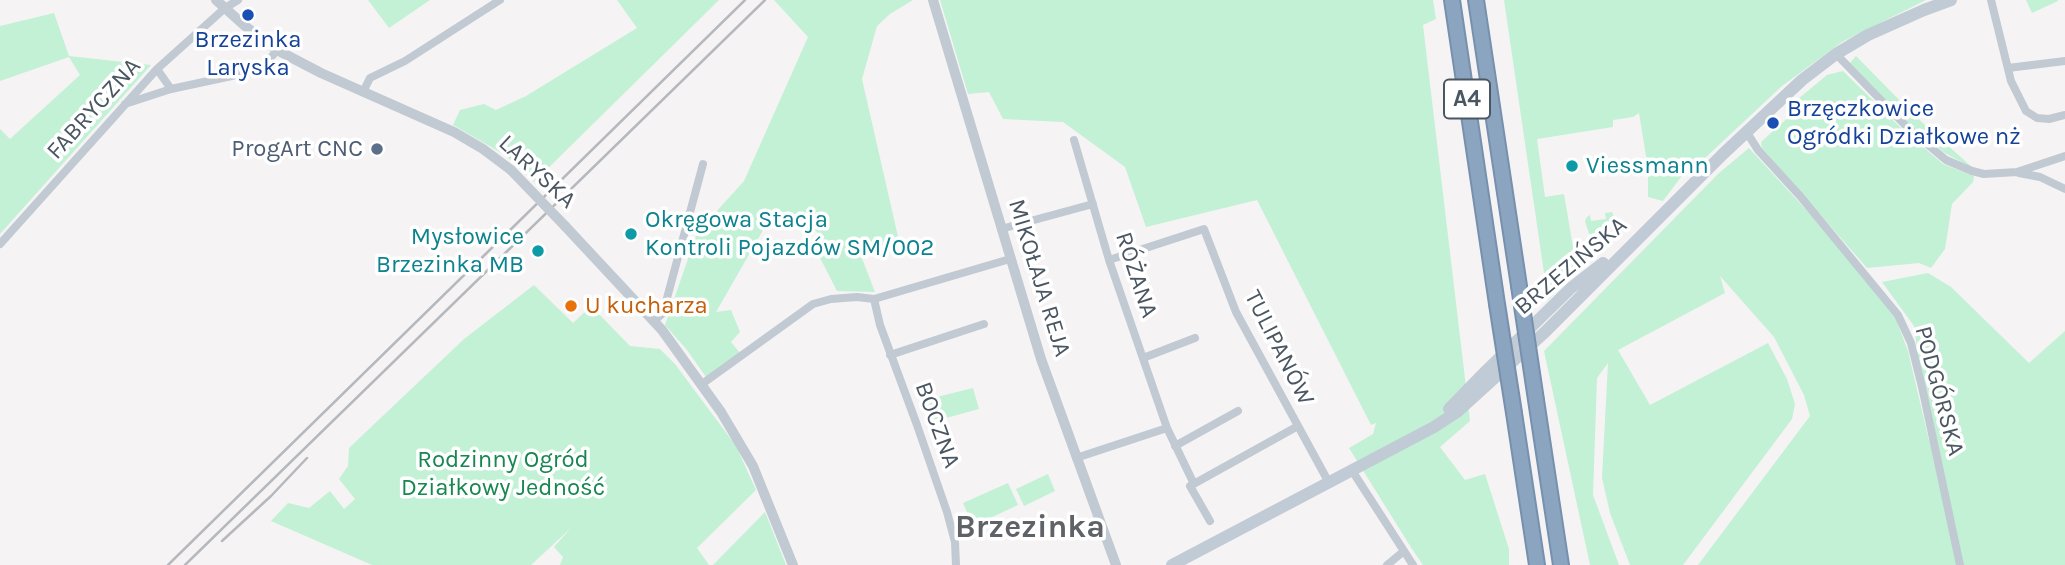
<!DOCTYPE html>
<meta charset="utf-8">
<style>
body{margin:0}
canvas{display:block;background:#f5f3f3}
</style>
<canvas width="2065" height="565"></canvas>
<script>
const g = document.querySelector('canvas').getContext('2d');
g.lineJoin = 'round';
function fill(path, color) { g.fillStyle = color; g.fill(path, 'evenodd'); }
const shape = rows => new Path2D(rows.map(r => 'M' + r).join(''));
function stroke(path, color, width, dash) { g.strokeStyle = color; g.lineWidth = width; g.lineCap = dash ? 'butt' : 'round'; g.setLineDash(dash || []); g.stroke(path); }
function label(font, color, halo, rows, align = 'center') {
  g.font = font + ' Karla,sans-serif'; g.lineWidth = 7; g.setLineDash([]); g.textBaseline = 'middle'; g.strokeStyle = halo; g.fillStyle = color; for (const [text, x, y, turn = 0] of rows) {
    g.save(); g.translate(x, y); g.rotate((+turn || 0) * Math.PI / 180); g.textAlign = isNaN(turn) ? turn : align; if (halo) g.strokeText(text, 0, 0); g.fillText(text, 0, 0); g.restore();
  }
}
fill(shape([
 [368,0,430,0,389,28],
 [617,0,719,0,534,182,505,155,453,125,460,110,484,104,496,110,526,96,637,28],
 [774,0,913,0,890,14,877,26,862,79,899,241,861,256,875,292,837,291,814,246,821,237,800,211,792,220,770,218,716,312,731,310,740,332,731,342,740,353,706,377,687,350,665,325,697,233,744,181,808,37],
 [940,0,1433,0,1436,19,1423,25,1470,421,1440,447,1465,480,1485,474,1509,549,1509,565,1423,565,1412,549,1349,448,1373,434,1376,423,1371,425,1257,200,1146,227,1125,167,1063,122,1003,119,989,92,968,94],
 [1504,0,1926,0,1842,42,1782,86,1706,157,1681,177,1663,201,1648,197,1648,168,1639,113,1633,117,1613,120,1613,127,1537,139,1545,197,1564,194,1573,247,1584,245,1590,259,1548,300],
 [2026,0,2058,0,2058,1,2032,13],
 [54,13,69,56,151,65,0,234,0,129,10,139,80,75,69,57,0,81,0,26],
 [1856,56,1914,115,1974,169,1945,153,1905,120,1850,63],
 [1843,71,1902,129,1943,164,1974,176,1973,182,1952,204,1945,249,1931,268,1919,263,1867,268,1762,148,1761,142,1791,115,1798,99,1827,75],
 [1749,148,1809,213,1894,314,1908,351,1930,445,1914,326,1882,282,1928,273,1951,287,2029,363,2065,331,2065,565,1698,565,1810,416,1804,395,1774,337,1720,276,1725,293,1618,350,1650,405,1768,343,1787,379,1795,404,1792,419,1683,565,1630,565,1610,513,1602,478,1608,363,1597,378,1593,495,1619,565,1590,565,1544,351,1719,173],
 [1612,212,1614,217,1597,233,1589,234,1585,221,1587,217,1590,215,1591,221,1606,219,1605,213],
 [534,285,573,323,591,306,630,346,660,349,675,364,736,446,756,490,697,548,709,565,560,565,563,557,554,547,571,528,531,565,372,565,271,521,288,503,309,508,330,491,344,509,355,499,339,479,348,466,349,448,464,339],
 [973,388,979,409,935,421,929,399],
 [1048,474,1055,491,1024,506,1016,489],
 [1008,483,1018,505,973,526,963,503],
 [765,512,786,565,713,565]
]), '#c3f1d5');
const motorway = shape([
 [1452,0,1497,304],
 [1476,0,1519,286],
 [1536,400,1561,565],
 [1514,413,1537,565]
]);
stroke(motorway, '#7690ad', 18);
stroke(shape([
 [1991,0,2011,81,2026,111,2037,118,2049,119,2065,115],
 [1836,54,1907,127,1946,160,1972,171,1984,174,2017,172,2065,156],
 [2008,68,2065,61],
 [157,69,171,89],
 [363,92,370,78,405,61,500,0],
 [125,104,171,89,255,71,265,65,277,50],
 [1746,131,1758,150,1800,196,1898,315,1911,343,1922,387,1960,565],
 [1074,140,1109,260,1167,428,1194,484],
 [2019,173,2040,177,2065,189],
 [1001,229,1093,204],
 [0,244,157,69,225,8,238,0],
 [1109,260,1204,229,1236,312,1328,481],
 [874,299,880,325,917,425,947,512,955,542,956,565],
 [654,321,663,313,703,164],
 [890,355,984,324],
 [1143,358,1195,338],
 [702,384,813,304,831,299,857,297,874,299,1010,259],
 [1175,446,1238,411],
 [1076,458,1167,428],
 [1351,469,1413,565],
 [1210,521,1190,486,1298,426],
 [1387,565,1404,551]
]), '#c1cad2', 8);
stroke(shape([
 [216,0,245,26,277,50,321,73,454,132,483,149,511,170],
 [933,0,1041,359,1116,565],
 [565,226,662,330,721,412,753,466,793,565]
]), '#c1cad2', 10);
stroke(shape([
 [1449,409,1485,372,1571,288,1603,263],
 [1172,565,1434,427,1457,412,1545,332,1723,154,1802,80,1836,54,1868,35,1924,10,1951,0]
]), '#c1cbd6', 12);
stroke(motorway, '#8ba5c1', 14);
stroke(shape([
 [222,541,271,496,307,458],
 [168,565,745,0],
 [185,565,765,0]
]), '#b5b8bd', 2.5);
const motorwayBridge = shape([
 [1519,286,1536,400],
 [1497,304,1514,413]
]);
stroke(motorwayBridge, '#7690ad', 18, []);
stroke(shape([
 [511,170,565,226]
]), '#c1cad2', 10);
stroke(motorwayBridge, '#8ba5c1', 14);
for (const [x, y, r, color] of [
 [248,15,7,"#1a4fb4"],
 [1773,123,7,"#1a4fb4"],
 [377,149,7,"#5c6f8a"],
 [1572,166,7,"#0f9aa8"],
 [631,234,7,"#0f9aa8"],
 [538,251,7,"#0f9aa8"],
 [571,306,7,"#e8710a"]
]) { const dot = new Path2D(); dot.arc(x, y, r, 0, 2 * Math.PI); g.fillStyle = color; g.fill(dot); stroke(dot, '#fff', 2.5); }
for (const [x, y, w] of [
 [1467,99,46]
]) { const box = new Path2D(); box.roundRect(x - w / 2, y - 19.5, w, 39, 5); g.fillStyle = '#fff'; g.fill(box); stroke(box, '#4a5661', 2); }
label('bold 23px', '#4a5661', null, [
 ["A4",1467,99]
]);
label('24px', '#164399', '#fff', [
 ["Brzezinka",248,40],
 ["Laryska",248,68],
 ["Brzęczkowice",1787,109,"left"],
 ["Ogródki Działkowe nż",1787,137,"left"]
]);
label('24px', '#4a5661', '#fff', [
 ["FABRYCZNA",94,109,-48],
 ["LARYSKA",537,172,43],
 ["BRZEZIŃSKA",1571,266,-40],
 ["RÓŻANA",1136,275,72],
 ["MIKOŁAJA REJA",1039,278,73],
 ["TULIPANÓW",1279,348,63],
 ["PODGÓRSKA",1939,391,75],
 ["BOCZNA",937,425,70]
]);
label('24px', '#4e5e75', '#fff', [
 ["ProgArt CNC",363,149]
], 'right');
label('24px', '#0d838f', '#fff', [
 ["Viessmann",1586,166],
 ["Okręgowa Stacja",645,220],
 ["Kontroli Pojazdów SM/002",645,248],
 ["Mysłowice",524,237,"right"],
 ["Brzezinka MB",524,265,"right"]
], 'left');
label('24px', '#c56008', '#fff', [
 ["U kucharza",585,306]
], 'left');
label('24px', '#17864f', '#fff', [
 ["Rodzinny Ogród",503,460],
 ["Działkowy Jedność",503,488]
]);
label('bold 32px', '#5f6368', '#fff', [
 ["Brzezinka",1030,528]
]);
</script>
